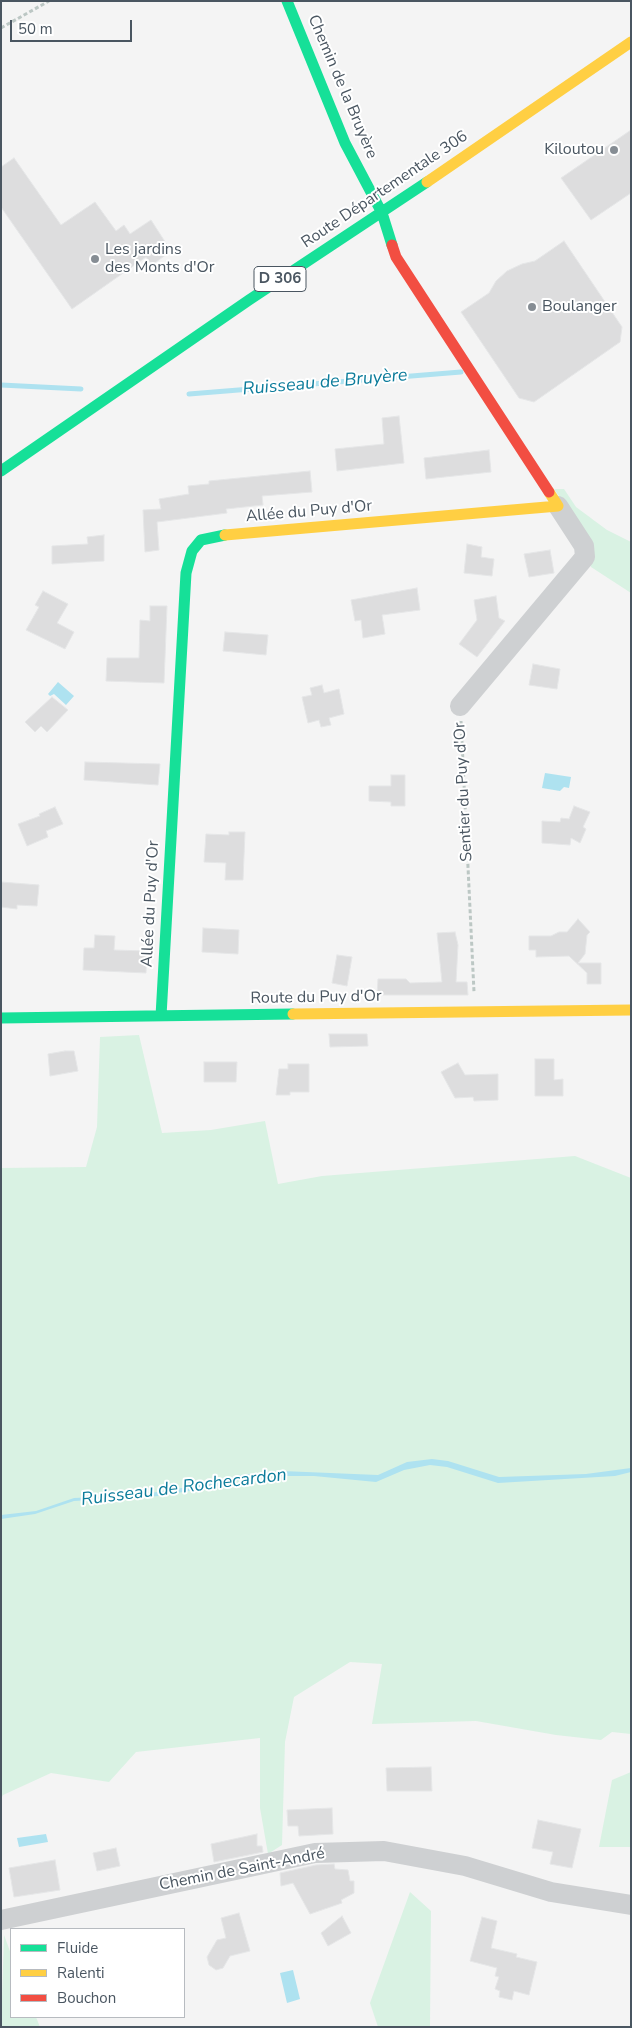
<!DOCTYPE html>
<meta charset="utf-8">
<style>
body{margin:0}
#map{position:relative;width:632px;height:2028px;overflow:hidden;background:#f4f4f4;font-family:"Nunito Sans",sans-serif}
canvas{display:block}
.frame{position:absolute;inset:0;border:2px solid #4a5661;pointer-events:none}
.legend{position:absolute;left:10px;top:1928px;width:175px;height:90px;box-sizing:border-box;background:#fff;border:1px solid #b7bbc0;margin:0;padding:6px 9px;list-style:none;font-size:15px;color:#4a5661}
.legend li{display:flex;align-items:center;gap:10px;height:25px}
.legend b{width:25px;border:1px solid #b7bbc0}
.scale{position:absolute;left:10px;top:20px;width:122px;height:22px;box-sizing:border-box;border:2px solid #4a5661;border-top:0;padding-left:6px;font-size:15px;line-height:18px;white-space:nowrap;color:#4a5661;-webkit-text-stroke:4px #fff;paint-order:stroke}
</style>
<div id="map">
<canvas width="632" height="2028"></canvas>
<div class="frame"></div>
<ul class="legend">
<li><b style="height:6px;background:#16e098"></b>Fluide</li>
<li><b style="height:6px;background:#ffcf43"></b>Ralenti</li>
<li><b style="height:6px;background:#f24e42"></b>Bouchon</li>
</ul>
<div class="scale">50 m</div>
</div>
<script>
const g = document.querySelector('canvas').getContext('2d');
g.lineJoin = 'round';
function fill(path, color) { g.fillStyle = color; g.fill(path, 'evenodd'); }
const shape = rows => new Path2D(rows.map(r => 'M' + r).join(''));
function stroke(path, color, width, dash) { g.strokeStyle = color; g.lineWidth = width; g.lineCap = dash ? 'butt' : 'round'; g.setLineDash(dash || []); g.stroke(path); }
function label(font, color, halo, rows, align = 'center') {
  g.font = font + ' "Nunito Sans",sans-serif'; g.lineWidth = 4; g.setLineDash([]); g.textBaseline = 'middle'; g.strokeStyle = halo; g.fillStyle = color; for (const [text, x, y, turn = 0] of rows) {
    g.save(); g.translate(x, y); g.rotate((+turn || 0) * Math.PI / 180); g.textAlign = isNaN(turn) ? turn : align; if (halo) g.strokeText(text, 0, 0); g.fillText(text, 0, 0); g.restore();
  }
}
fill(shape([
 [554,489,564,489,576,507,607,530,631,542,631,593,591,567,583,531],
 [139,1035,162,1133,211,1130,265,1121,278,1184,322,1176,575,1156,631,1178,631,1734,612,1732,601,1740,556,1735,476,1721,372,1724,382,1664,350,1662,294,1697,285,1742,282,1845,268,1854,260,1808,260,1738,136,1752,109,1782,51,1773,3,1795,1,1799,1,1168,86,1167,97,1127,100,1037],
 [631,1772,631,1847,599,1847,612,1780],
 [410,1892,431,1911,430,2027,378,2027,370,2003],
 [4,1935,11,1954,11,2017,36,2017,40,2027,1,2027]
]), '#d9f2e3');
fill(shape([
 [58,682,74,696,66,705,54,694,50,696,48,694],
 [545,773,571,777,569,788,564,787,560,791,542,788],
 [432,1459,448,1461,499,1477,586,1474,631,1468,631,1472,615,1476,498,1483,447,1467,430,1465,404,1470,376,1482,314,1476,272,1476,242,1479,225,1485,159,1496,74,1501,35,1514,1,1519,1,1515,36,1511,74,1498,138,1495,213,1483,241,1475,282,1471,378,1475,407,1462],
 [46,1834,48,1842,19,1847,17,1838],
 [293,1970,300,1999,287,2003,280,1973]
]), '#aee2f0');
stroke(shape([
 [1,385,81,389],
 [189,394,461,372]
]), '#aee2f0', 5);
const building = shape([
 [631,130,631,193,591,220,561,178,631,130],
 [14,158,61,225,95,202,116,231,124,225,130,234,151,220,171,251,152,265,146,257,72,309,1,207,1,167,14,158],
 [564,241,622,327,620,342,534,402,519,398,461,312,489,293,496,281,507,271,522,264,535,261,564,241],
 [399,416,404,463,337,471,335,449,384,444,382,418,399,416],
 [489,450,491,472,426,479,424,458,489,450],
 [310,471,312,492,262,496,263,505,226,509,227,513,157,522,159,550,145,552,143,510,161,509,159,499,189,494,188,486,209,484,209,481,310,471],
 [104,535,104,561,52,564,52,546,88,544,87,537,104,535],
 [467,544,482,547,481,557,494,559,492,576,464,573,467,544],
 [550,550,554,573,529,577,524,554,550,550],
 [417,588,420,610,382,615,385,634,363,638,361,620,355,621,351,600,417,588],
 [43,591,68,604,57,623,74,632,65,649,26,630,39,607,35,605,43,591],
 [496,596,499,618,505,621,477,657,459,644,477,620,474,600,496,596],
 [150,606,167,606,164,683,106,681,107,658,139,658,140,620,150,621,150,606],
 [225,632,268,635,266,655,223,651,225,632],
 [533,664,560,669,557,689,529,685,533,664],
 [322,685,324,693,339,689,344,714,329,718,331,725,321,727,319,720,308,723,302,697,312,695,310,688,322,685],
 [52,697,68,710,47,732,41,726,35,732,25,722,52,697],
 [85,762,160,764,158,785,84,780,85,762],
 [391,775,405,775,405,806,391,806,391,802,369,801,369,786,391,786,391,775],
 [574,806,590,812,583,827,586,829,580,843,571,838,570,845,542,843,542,821,560,822,561,818,569,819,574,806],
 [55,807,63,824,46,831,48,837,27,846,18,824,40,816,39,814,55,807],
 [229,832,245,832,243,880,225,880,226,863,204,862,206,834,229,835,229,832],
 [1,882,39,885,37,906,17,905,17,909,1,907,1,882],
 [578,919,590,932,587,935,585,954,578,963,601,963,601,984,587,984,587,973,569,956,536,957,536,950,529,950,529,936,551,936,559,932,567,932,578,919],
 [203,928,239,930,238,954,202,952,203,928],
 [455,932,458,945,456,982,467,982,468,995,377,995,378,979,406,979,410,983,442,982,437,933,455,932],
 [95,935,115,936,114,950,147,951,146,973,83,970,84,948,94,948,95,935],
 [337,955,352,957,347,986,332,983,337,955],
 [329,1034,367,1034,368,1046,330,1047,329,1034],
 [65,1051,74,1051,78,1071,50,1076,48,1054,65,1051],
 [535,1059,554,1059,554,1080,563,1079,563,1096,535,1096,535,1059],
 [204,1062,237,1062,236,1082,204,1082,204,1062],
 [458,1063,465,1075,498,1074,498,1100,474,1101,473,1097,455,1098,441,1072,458,1063],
 [288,1064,309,1064,309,1092,290,1092,290,1095,276,1095,279,1069,288,1069,288,1064],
 [431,1767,432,1791,387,1791,386,1768,431,1767],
 [332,1808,333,1834,299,1836,298,1826,288,1826,287,1810,332,1808],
 [538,1820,581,1829,572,1868,550,1864,553,1852,532,1848,538,1820],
 [257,1834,257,1846,262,1846,263,1852,214,1862,211,1844,257,1834],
 [116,1848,120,1866,97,1871,93,1853,116,1848],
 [55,1860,60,1890,14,1897,9,1868,55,1860],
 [334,1864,335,1869,348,1870,350,1881,354,1881,354,1893,341,1900,342,1903,310,1914,293,1883,281,1886,280,1873,316,1865,334,1864],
 [239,1913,250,1951,230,1956,223,1968,216,1970,209,1965,207,1957,217,1940,226,1938,221,1918,239,1913],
 [342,1916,351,1933,328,1946,321,1933,342,1916],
 [482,1917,497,1921,491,1948,517,1954,516,1957,537,1962,529,1995,514,1991,512,2000,499,1997,500,1991,495,1989,499,1977,495,1976,497,1968,470,1961,482,1917]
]);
fill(building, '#ddddde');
stroke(building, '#e5e6e7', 1);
stroke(shape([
 [1,28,49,1],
 [461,721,474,992]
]), '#bcc7c4', 3, [4, 2.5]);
stroke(shape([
 [460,706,585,557,584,546,558,506],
 [1,1920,315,1853,384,1851,465,1866,551,1892,631,1905]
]), '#ced0d2', 20);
stroke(shape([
 [287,1,345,143,382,213,392,245],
 [1,471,249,300,427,182],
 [161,1016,186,573,192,551,201,540,225,535],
 [1,1018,293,1014]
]), '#16e098', 11);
stroke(shape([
 [427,182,631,42],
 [225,535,558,506,549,492],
 [293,1014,631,1010]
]), '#ffcf43', 11);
stroke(shape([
 [392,245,396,257,549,492]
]), '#f24e42', 11);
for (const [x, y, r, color] of [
 [614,150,5,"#868d94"],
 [95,259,5,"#868d94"],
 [532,307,5,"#868d94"]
]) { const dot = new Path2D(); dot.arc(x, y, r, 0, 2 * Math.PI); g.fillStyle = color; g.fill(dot); stroke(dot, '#fff', 2); }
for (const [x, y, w] of [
 [280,279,52]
]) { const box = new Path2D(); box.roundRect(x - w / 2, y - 12.5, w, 25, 4); g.fillStyle = '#fff'; g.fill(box); stroke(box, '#4a5661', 1); }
label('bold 15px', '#4a5661', null, [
 ["D 306",280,279]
]);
label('16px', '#4a5661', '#fff', [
 ["Chemin de la Bruyère",342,87,67],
 ["Route Départementale 306",385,190,-34],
 ["Allée du Puy d'Or",309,512,-5],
 ["Sentier du Puy d'Or",464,792,-93],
 ["Allée du Puy d'Or",151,904,-87],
 ["Route du Puy d'Or",316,998,-1],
 ["Chemin de Saint-André",242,1870,-11]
]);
label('16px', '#4a5661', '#fff', [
 ["Kiloutou",604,150,"right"],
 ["Les jardins",105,250],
 ["des Monts d'Or",105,268],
 ["Boulanger",542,307]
], 'left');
label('italic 18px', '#0c7c9b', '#fff', [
 ["Ruisseau de Bruyère",325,383,-5],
 ["Ruisseau de Rochecardon",184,1488,-7]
]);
</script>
